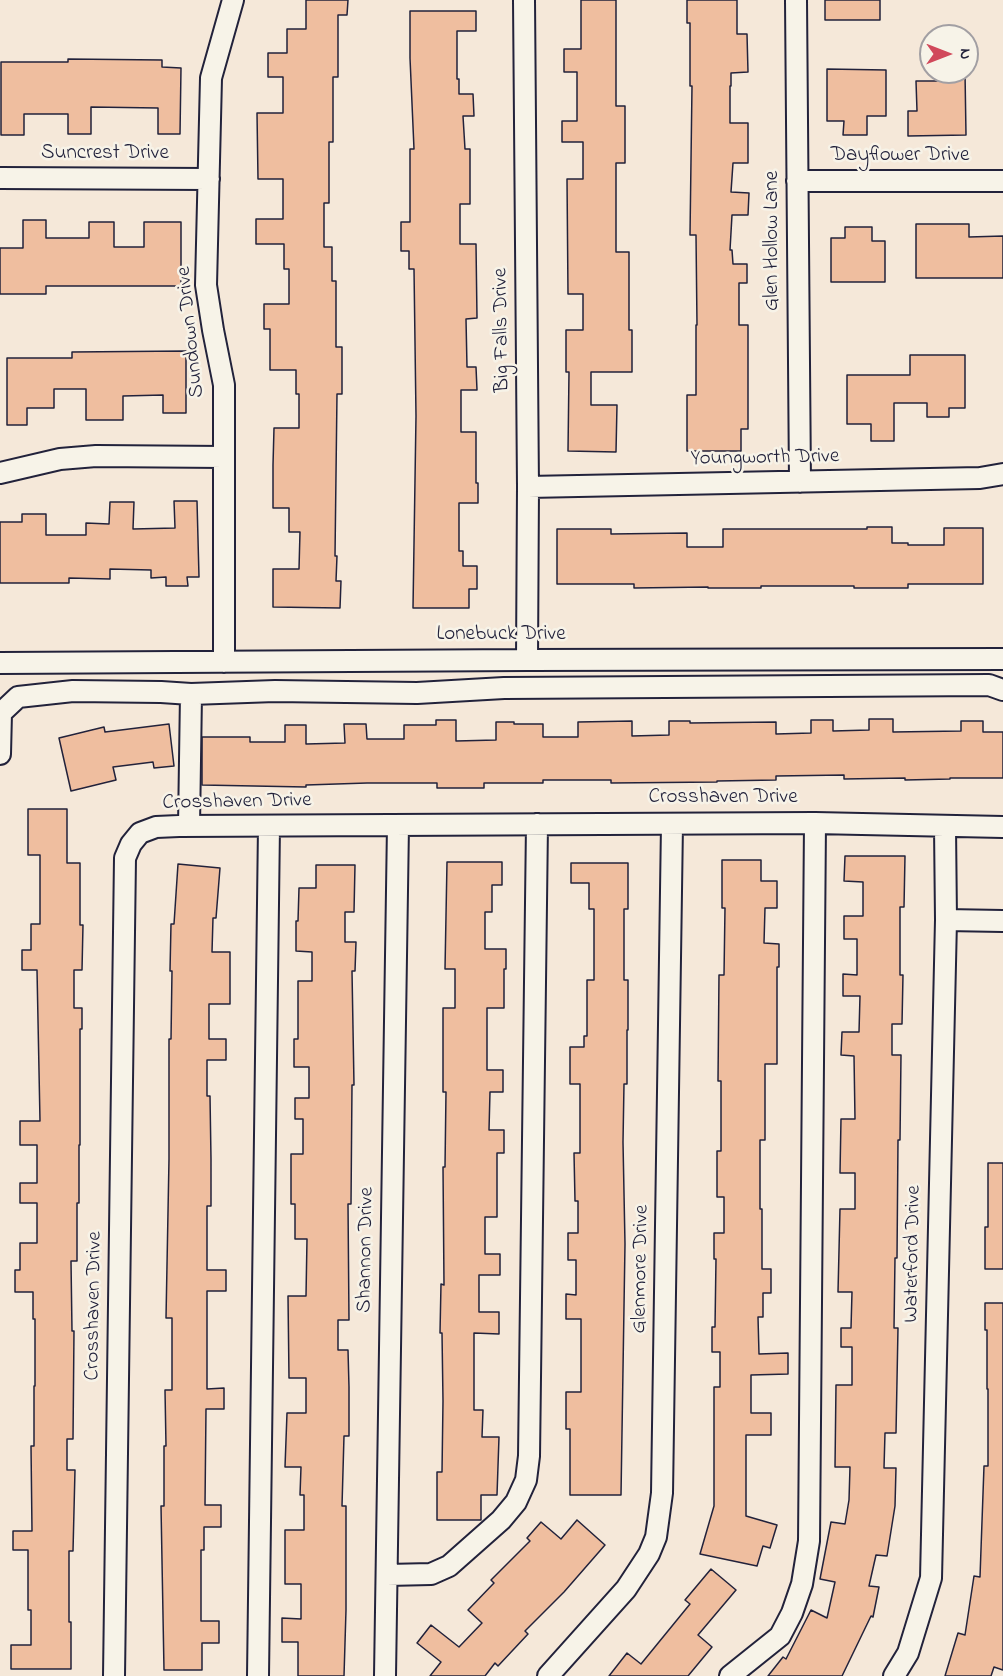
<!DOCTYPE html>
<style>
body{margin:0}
#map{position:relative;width:1003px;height:1676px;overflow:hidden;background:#f5e8d9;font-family:"Indie Flower",sans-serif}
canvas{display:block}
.north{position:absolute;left:919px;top:24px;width:60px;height:60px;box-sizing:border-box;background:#f7f3e8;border:2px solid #a29fa3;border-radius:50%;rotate:90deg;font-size:16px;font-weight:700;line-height:24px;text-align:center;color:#22223b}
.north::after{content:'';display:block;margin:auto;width:21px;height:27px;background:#d1495b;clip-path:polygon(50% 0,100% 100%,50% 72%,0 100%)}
</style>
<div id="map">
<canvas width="1003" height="1676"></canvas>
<div class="north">N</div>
</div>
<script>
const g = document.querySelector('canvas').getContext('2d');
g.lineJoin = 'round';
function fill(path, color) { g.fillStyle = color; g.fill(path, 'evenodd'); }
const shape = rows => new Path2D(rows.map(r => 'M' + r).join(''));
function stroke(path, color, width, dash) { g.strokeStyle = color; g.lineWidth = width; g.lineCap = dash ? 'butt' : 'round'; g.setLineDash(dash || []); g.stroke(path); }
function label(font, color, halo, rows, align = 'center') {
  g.font = font + ' "Indie Flower",sans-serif'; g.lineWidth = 5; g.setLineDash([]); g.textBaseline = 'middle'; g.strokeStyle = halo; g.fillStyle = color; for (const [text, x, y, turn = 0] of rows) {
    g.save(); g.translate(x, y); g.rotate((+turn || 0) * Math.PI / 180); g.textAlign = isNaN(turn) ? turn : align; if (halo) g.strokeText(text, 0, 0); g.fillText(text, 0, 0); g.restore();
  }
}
const building = shape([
 [306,0,348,0,347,15,338,15,338,77,333,77,333,142,329,142,329,203,324,203,324,247,332,247,332,281,336,281,336,347,342,347,342,394,337,394,335,556,337,556,336,581,341,581,340,608,273,607,273,569,299,569,300,532,289,532,289,508,273,508,273,465,274,428,299,428,299,394,296,394,296,370,270,370,270,329,264,329,264,304,289,304,289,269,284,269,284,244,256,244,256,219,283,219,283,179,258,179,257,113,283,113,283,77,268,77,268,53,287,53,287,29,306,29,306,0],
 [581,0,616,0,616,106,625,106,625,163,616,163,616,252,629,252,629,330,632,330,632,372,591,372,591,405,617,405,616,452,568,451,569,372,566,372,566,330,583,330,583,294,568,294,567,179,583,179,583,142,562,142,562,121,577,121,577,72,564,72,564,49,581,49,581,0],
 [687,0,737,0,737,34,747,34,748,72,731,73,731,86,730,86,730,123,748,123,748,163,733,163,731,192,749,193,748,215,732,215,730,250,732,250,733,264,747,264,747,283,739,283,739,325,748,325,748,429,741,429,741,451,687,451,687,395,696,395,696,325,697,325,696,235,690,235,692,86,690,86,690,23,687,23,687,0],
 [825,0,880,0,880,20,825,20,825,0],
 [410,11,476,11,476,31,457,31,457,79,459,79,459,94,473,94,474,116,463,116,465,149,470,149,470,204,460,204,460,244,476,244,477,318,466,319,467,367,476,367,477,390,461,390,461,432,476,432,476,483,478,483,478,503,459,503,459,551,463,551,463,566,477,566,477,589,469,589,469,608,413,608,416,416,414,269,409,269,409,251,401,251,401,222,410,222,410,149,414,149,410,58,410,11],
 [68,59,162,60,162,67,181,68,180,134,158,134,158,108,91,107,91,134,68,134,68,114,24,114,24,135,1,135,1,62,68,62,68,59],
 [827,69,886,70,886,116,867,116,867,135,843,135,844,121,827,121,827,69],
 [937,72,965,72,966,135,908,136,908,111,917,111,916,81,937,81,937,72],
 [23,220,46,220,46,238,89,238,89,222,114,222,114,247,144,247,144,222,181,222,181,286,46,286,46,294,0,294,0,248,23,248,23,220],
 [916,224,969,224,969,237,1003,236,1003,278,916,278,916,224],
 [845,227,872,227,872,241,885,241,885,282,831,282,831,238,845,238,845,227],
 [186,351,186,413,163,413,163,395,123,396,123,420,86,420,86,389,54,389,54,408,27,408,27,425,7,425,7,358,72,358,72,352,186,351],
 [910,355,965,355,965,408,949,408,949,417,927,417,927,403,894,403,894,441,871,441,871,424,847,424,847,375,910,375,910,355],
 [174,501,197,501,199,577,187,577,188,586,166,586,166,577,151,578,151,570,110,569,110,579,69,578,69,583,0,583,0,522,22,522,22,514,46,514,46,535,86,535,86,523,109,524,110,502,134,502,133,529,175,528,174,501],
 [867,527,892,527,892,543,908,543,908,545,944,545,944,528,983,528,983,584,908,584,908,588,854,588,854,586,761,586,761,588,708,588,708,587,634,588,634,584,557,584,557,529,611,529,611,534,687,533,687,547,723,547,723,529,867,529,867,527],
 [869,719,893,719,893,732,961,731,961,721,983,721,983,732,1003,732,1003,778,950,778,950,779,905,780,905,778,844,779,844,775,776,776,776,780,717,781,717,782,611,783,611,780,543,780,543,783,484,783,484,788,437,788,437,783,367,783,306,785,306,787,202,785,202,737,250,737,250,742,285,742,285,725,306,725,306,744,345,743,344,724,366,724,367,739,404,739,404,725,436,725,436,720,456,720,456,741,496,740,496,722,514,722,514,724,543,724,543,737,578,737,578,722,632,721,632,736,669,735,669,721,690,721,690,723,776,722,776,734,811,733,811,720,833,720,833,731,869,730,869,719],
 [169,724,174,766,154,768,153,762,113,767,116,780,71,791,59,738,104,727,105,732,169,724],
 [28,809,67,809,67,863,80,863,80,925,83,925,82,970,74,970,74,1008,82,1008,82,1029,80,1029,80,1145,79,1145,79,1203,77,1203,77,1261,71,1261,72,1331,74,1331,73,1439,67,1439,67,1470,75,1470,73,1551,69,1551,69,1622,71,1622,71,1669,11,1669,11,1645,31,1645,31,1610,28,1610,28,1550,13,1550,13,1531,32,1531,31,1446,34,1446,34,1386,35,1386,35,1319,33,1319,33,1292,15,1292,15,1270,20,1270,20,1243,37,1243,37,1203,20,1203,20,1183,37,1183,37,1145,20,1145,20,1121,40,1121,37,970,22,970,22,950,31,950,31,924,40,924,40,855,28,855,28,809],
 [845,856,905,856,904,907,900,907,900,975,903,975,902,1024,892,1024,892,1055,901,1055,900,1140,898,1140,897,1258,895,1258,894,1328,898,1328,896,1433,885,1433,884,1468,896,1468,895,1506,887,1556,876,1555,869,1586,879,1587,873,1617,871,1616,842,1676,768,1676,783,1657,786,1659,811,1610,827,1618,835,1582,820,1579,831,1522,845,1524,849,1500,850,1467,835,1467,836,1385,852,1385,852,1347,841,1347,841,1328,851,1328,852,1292,838,1292,840,1209,855,1209,855,1173,840,1173,841,1119,855,1119,854,1056,841,1055,842,1032,859,1032,860,996,843,996,843,974,857,975,857,939,844,939,844,916,863,916,863,882,844,881,845,856],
 [722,860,761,860,761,881,777,881,777,908,765,908,764,943,779,944,779,967,777,967,777,1064,765,1064,765,1140,760,1140,760,1209,762,1209,762,1269,771,1269,771,1293,763,1293,763,1317,758,1317,759,1354,788,1353,788,1374,751,1375,751,1413,771,1413,771,1435,746,1435,746,1516,777,1525,770,1548,763,1546,757,1566,700,1554,714,1506,714,1387,720,1387,720,1352,712,1352,712,1327,715,1327,716,1259,714,1259,714,1233,724,1233,724,1197,717,1197,717,1151,721,1151,721,1081,718,1081,719,975,724,975,725,908,722,908,722,860],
 [447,862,502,862,502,885,492,885,492,912,485,912,485,949,506,949,506,969,504,969,504,1008,487,1008,487,1070,503,1070,503,1092,490,1092,489,1130,504,1130,504,1153,497,1153,497,1217,485,1217,485,1254,500,1254,500,1275,479,1275,479,1312,499,1312,499,1334,474,1333,474,1410,483,1410,482,1437,499,1437,497,1495,481,1495,481,1520,437,1520,437,1472,442,1472,443,1401,442,1333,440,1333,441,1284,444,1285,443,1167,445,1167,446,1092,443,1092,443,1008,455,1008,455,969,445,969,447,862],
 [571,863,628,863,628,909,624,909,624,980,628,980,628,1030,627,1030,627,1084,624,1084,623,1142,625,1244,621,1495,570,1495,570,1429,566,1429,566,1392,581,1392,581,1319,566,1319,566,1294,576,1295,576,1260,568,1260,568,1233,578,1233,578,1201,575,1201,574,1153,580,1153,580,1084,570,1084,570,1047,584,1047,584,1036,587,1036,587,980,594,980,594,909,589,909,589,883,571,883,571,863],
 [178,864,220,868,216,918,213,918,212,952,230,952,230,1004,209,1004,209,1039,226,1039,226,1060,207,1060,207,1096,210,1096,211,1159,211,1206,207,1206,207,1270,226,1270,226,1291,207,1291,207,1389,224,1388,224,1409,206,1409,205,1505,221,1505,221,1527,204,1527,204,1550,201,1550,201,1621,219,1621,219,1643,202,1643,202,1670,164,1670,161,1506,164,1506,164,1446,166,1446,165,1390,172,1390,172,1318,166,1318,169,1159,169,1039,171,1039,172,971,170,971,171,924,174,924,178,864],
 [316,865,355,865,354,912,345,912,345,942,356,942,355,971,352,971,354,1085,352,1085,351,1204,348,1204,349,1320,338,1320,338,1350,348,1350,349,1387,349,1436,344,1436,342,1506,346,1506,346,1610,344,1676,298,1676,298,1642,282,1642,282,1618,301,1619,301,1584,285,1584,285,1530,304,1530,304,1495,300,1495,301,1467,285,1467,287,1413,306,1413,306,1378,289,1378,288,1296,306,1296,307,1239,295,1239,295,1204,291,1204,291,1154,303,1154,303,1119,295,1119,295,1098,309,1098,309,1067,294,1067,294,1039,298,1039,298,981,312,981,312,952,296,951,296,921,298,921,299,888,316,888,316,865],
 [988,1163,1003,1163,1003,1269,985,1269,985,1227,988,1227,988,1163],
 [985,1303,1003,1303,1003,1670,994,1667,991,1676,945,1676,958,1633,965,1635,974,1576,980,1577,984,1466,988,1466,988,1389,987,1389,987,1330,985,1330,985,1303],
 [577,1520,605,1545,564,1592,525,1631,528,1634,498,1666,495,1663,485,1676,430,1676,441,1662,417,1643,431,1625,459,1647,482,1623,468,1610,494,1583,491,1580,530,1541,527,1538,541,1522,561,1539,577,1520],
 [711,1569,736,1590,698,1635,712,1647,688,1676,609,1676,627,1653,641,1664,690,1604,685,1600,711,1569]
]);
fill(building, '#efbe9f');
stroke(building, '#22223b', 1.5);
const minor = shape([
 [524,0,528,487,527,660],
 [796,0,800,482],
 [0,178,209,179],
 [797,181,1003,181],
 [0,473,60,459,96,456,224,457],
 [528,487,980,478,1003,474],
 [224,662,224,385,213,330,206,285,211,78,233,0],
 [0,663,527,660,1003,659],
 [191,694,275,691,417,693,504,688,989,685,1003,690],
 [0,754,1,713,18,697,73,691,161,692,191,694,189,826],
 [946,920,1003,921],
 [387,1575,431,1574,449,1566,501,1520,516,1502,526,1480,529,1456,537,824],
 [114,1676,125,858,131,844,140,833,156,827,179,826,815,823,1003,827],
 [258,1676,269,826],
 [385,1676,398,825],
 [548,1676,626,1589,649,1554,656,1537,662,1493,672,824],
 [730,1676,780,1636,792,1613,802,1584,809,1541,815,823],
 [894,1676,908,1653,931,1578,946,920,945,827]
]);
stroke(minor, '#22223b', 24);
stroke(minor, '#f7f3e8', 20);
label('21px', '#22223b', '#f7f3e8', [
 ["Suncrest Drive",105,155],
 ["Dayflower Drive",900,157],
 ["Glen Hollow Lane",774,241,-90],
 ["Big Falls Drive",503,330,-91],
 ["Sundown Drive",192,332,-96],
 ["Youngworth Drive",765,459,-1],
 ["Lonebuck Drive",501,636],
 ["Crosshaven Drive",723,799],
 ["Crosshaven Drive",237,803,-1],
 ["Shannon Drive",367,1250,-89],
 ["Waterford Drive",914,1254,-89],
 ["Glenmore Drive",642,1269,-89],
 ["Crosshaven Drive",95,1306,-89]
]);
</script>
